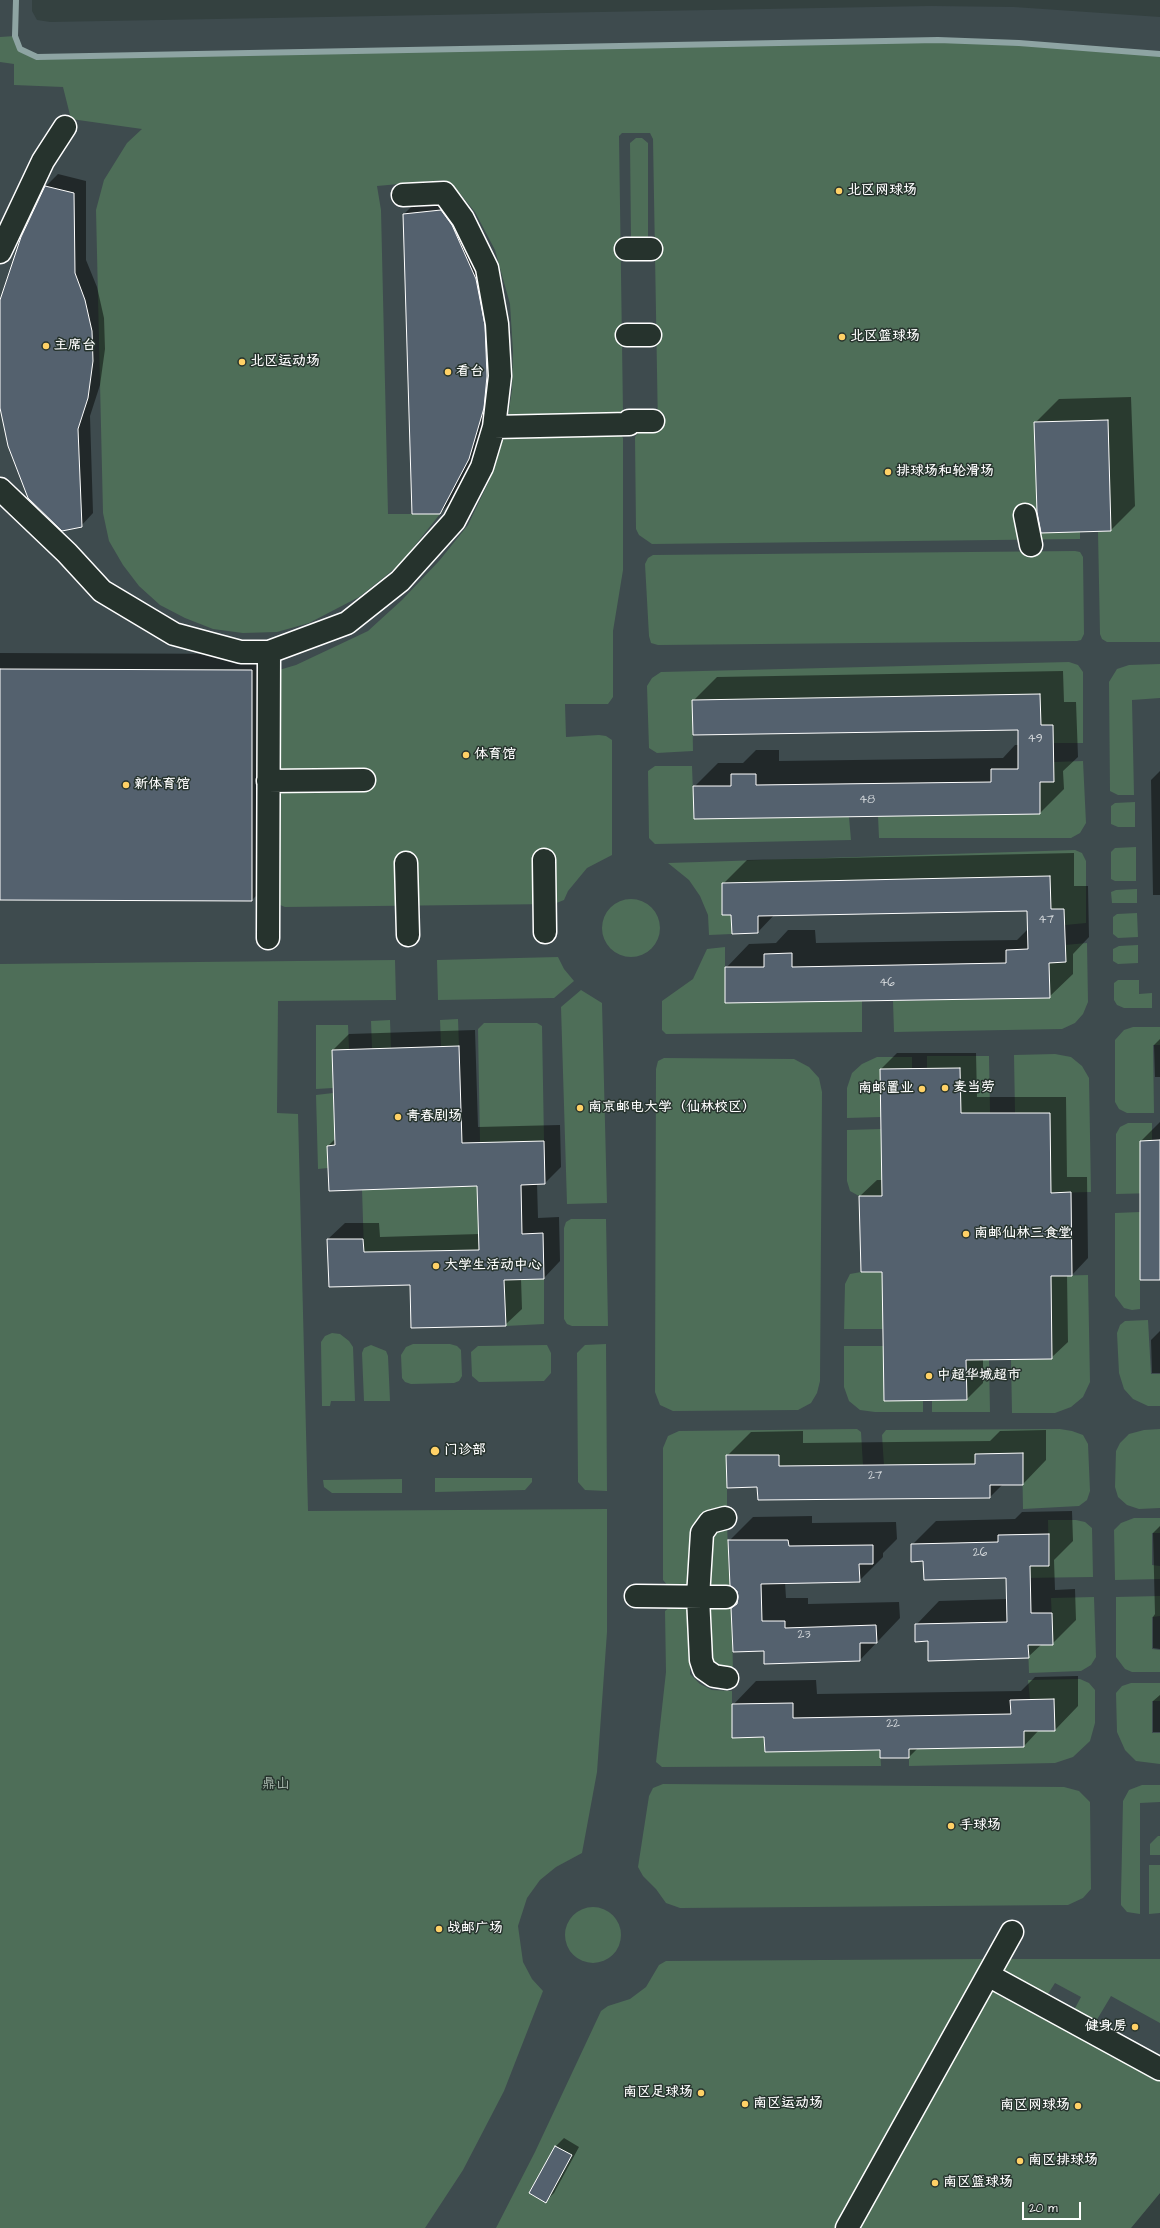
<!DOCTYPE html>
<meta charset="utf-8">
<style>
body{margin:0}
#map{position:relative;width:1160px;height:2228px;overflow:hidden;background:#344140;font-family:"Architects Daughter",sans-serif}
canvas{display:block}
.scale{position:absolute;left:1022px;top:2202px;width:59px;height:18px;box-sizing:border-box;border:2px solid #fff;border-top:0;padding-left:5px;font-size:12px;line-height:14px;white-space:nowrap;color:#fff;-webkit-text-stroke:3px #26332d;paint-order:stroke}
</style>
<div id="map">
<canvas width="1160" height="2228"></canvas>
<div class="scale">20 m</div>
</div>
<script>
const g = document.querySelector('canvas').getContext('2d');
g.lineJoin = 'round';
function fill(path, color) { g.fillStyle = color; g.fill(path, 'evenodd'); }
const shape = rows => new Path2D(rows.map(r => 'M' + r).join(''));
function stroke(path, color, width, dash) { g.strokeStyle = color; g.lineWidth = width; g.lineCap = dash ? 'butt' : 'round'; g.setLineDash(dash || []); g.stroke(path); }
function label(font, color, halo, rows, align = 'center') {
  g.font = font + ' "Architects Daughter","LXGW WenKai TC",sans-serif'; g.lineWidth = 3; g.setLineDash([]); g.textBaseline = 'middle'; g.strokeStyle = halo; g.fillStyle = color; for (const [text, x, y, turn = 0] of rows) {
    g.save(); g.translate(x, y); g.rotate((+turn || 0) * Math.PI / 180); g.textAlign = isNaN(turn) ? turn : align; if (halo) g.strokeText(text, 0, 0); g.fillText(text, 0, 0); g.restore();
  }
}
fill(shape([
 [0,0,32,0,32,11,37,20,50,22,930,6,1014,7,1160,17,1160,2193,1131,2228,0,2228]
]), '#3e4b4e');
fill(shape([
 [15,36,20,49,37,57,938,40,1019,43,1160,54,1160,642,1107,642,1102,639,1100,634,1098,532,1111,531,1108,420,1034,422,1038,533,1080,532,1080,539,652,544,639,535,636,529,635,437,641,429,658,429,653,139,650,133,622,133,619,136,623,412,621,416,510,418,508,416,512,390,513,352,510,304,495,250,475,212,453,185,444,180,377,186,381,210,388,514,440,514,400,564,383,578,359,597,309,623,277,632,243,633,213,629,185,618,160,605,139,586,123,565,109,541,103,513,96,210,104,180,127,143,142,129,71,119,63,87,14,85,14,64,0,62,0,37],
 [636,138,642,138,648,143,648,239,631,239,630,143],
 [621,435,623,438,623,570,613,631,613,697,608,704,565,704,566,737,599,735,606,736,612,740,612,855,587,868,568,891,564,900,554,904,285,907,280,905,279,670,296,665,368,631,402,600,439,561,468,525,490,479,504,436],
 [1075,551,1080,552,1083,557,1084,634,1081,640,1077,641,658,645,651,643,649,636,645,564,648,558,653,555],
 [1069,662,1078,665,1083,672,1083,743,1053,743,1041,725,692,700,693,751,657,753,649,748,647,686,652,678,661,672],
 [1160,664,1160,698,1132,700,1134,795,1118,795,1110,791,1109,682,1117,669,1129,665],
 [1083,761,1086,823,1080,833,1071,838,879,838,878,816,1040,813,1040,782,1054,782,1054,762],
 [655,766,692,766,694,819,849,817,851,840,655,844,649,838,648,771],
 [1135,802,1135,827,1118,827,1111,824,1111,806,1115,803],
 [1136,847,1136,881,1115,881,1111,879,1111,852,1115,848],
 [1075,850,1082,853,1086,861,1086,923,1065,925,1064,909,1051,909,1050,876,722,883,722,915,731,915,732,934,709,935,708,915,700,896,689,880,668,863],
 [1137,889,1137,903,1112,903,1111,892,1116,890],
 '602 928a29 29 0 1 1 58 0a29 29 0 1 1-58 0Z',
 [1137,913,1138,937,1118,938,1113,934,1113,917,1117,914],
 [1087,943,1088,1002,1083,1014,1075,1023,1062,1029,894,1032,893,1001,1049,998,1049,963,1066,962,1065,945],
 [1138,945,1138,963,1118,964,1113,961,1113,949,1119,946],
 [725,947,725,1003,862,1001,862,1032,666,1034,662,1030,662,1001,693,979,707,949],
 [558,957,564,969,574,981,554,998,438,1000,437,960],
 [395,960,396,1000,278,1001,277,1113,298,1114,308,1511,607,1509,607,1632,597,1772,582,1853,556,1867,540,1880,527,1898,518,1926,523,1962,532,1979,543,1991,504,2091,463,2170,425,2228,0,2228,0,964],
 [1118,980,1139,980,1139,994,1152,993,1152,1008,1124,1008,1117,1005,1114,1000,1114,983],
 [581,990,602,1003,607,1203,567,1204,561,1007],
 [458,1019,459,1046,441,1046,440,1020],
 [390,1020,391,1048,372,1048,371,1021],
 [484,1023,537,1023,542,1026,544,1141,480,1143,478,1029],
 [316,1025,348,1025,349,1049,332,1050,333,1088,316,1089],
 [1133,1027,1160,1027,1160,1045,1153,1045,1154,1113,1127,1113,1119,1109,1115,1102,1115,1040,1124,1030],
 [1055,1054,1071,1057,1082,1066,1089,1078,1091,1192,1051,1193,1050,1113,1015,1113,1014,1055],
 [927,1056,989,1056,990,1113,961,1113,960,1069,927,1069],
 [877,1057,912,1057,912,1069,880,1069,881,1117,847,1118,847,1088,852,1073,862,1064],
 [664,1058,794,1059,809,1067,819,1078,822,1092,820,1381,817,1393,811,1403,798,1410,673,1411,660,1405,655,1392,656,1069,658,1061],
 [333,1093,335,1145,328,1168,318,1169,316,1095],
 [1128,1123,1152,1123,1152,1141,1140,1141,1140,1170,1156,1193,1116,1194,1116,1134,1120,1127],
 [881,1129,882,1196,859,1196,850,1191,847,1181,847,1130],
 [477,1186,479,1250,364,1252,362,1189],
 [1140,1212,1140,1309,1132,1310,1124,1308,1115,1296,1115,1213],
 [571,1219,606,1219,608,1326,572,1326,567,1324,564,1319,564,1228,566,1222],
 [861,1272,883,1272,883,1329,844,1329,845,1284,850,1274],
 [1088,1275,1090,1382,1083,1397,1071,1407,1055,1413,1012,1413,1011,1359,1052,1359,1051,1276],
 [544,1279,544,1324,506,1326,504,1280],
 [1148,1320,1151,1374,1160,1374,1160,1406,1148,1406,1133,1399,1124,1389,1119,1373,1117,1333,1120,1325,1125,1321],
 [332,1333,340,1334,349,1341,353,1347,355,1401,331,1401,330,1406,322,1406,321,1342,325,1336],
 [413,1344,450,1344,457,1346,461,1350,462,1376,459,1381,454,1383,411,1384,405,1382,402,1378,401,1355,406,1347],
 [606,1344,607,1491,585,1490,578,1482,577,1353,585,1345],
 [371,1345,386,1351,388,1356,390,1401,364,1401,362,1353,364,1348],
 [547,1345,551,1353,551,1373,544,1381,479,1382,472,1376,471,1352,478,1346],
 [844,1346,883,1346,923,1400,923,1412,875,1412,860,1410,849,1401,844,1387],
 [967,1360,989,1360,990,1412,932,1412,932,1400,967,1400],
 [857,1429,861,1432,863,1466,779,1466,779,1455,727,1455,727,1509,706,1515,691,1582,685,1588,669,1587,663,1580,663,1448,668,1436,679,1431],
 [1060,1429,1072,1431,1083,1435,1088,1444,1090,1491,1087,1500,1079,1506,1023,1509,1022,1454,975,1465,884,1466,882,1435,886,1430],
 [1160,1429,1160,1508,1139,1509,1127,1505,1118,1497,1115,1487,1116,1451,1120,1443,1129,1434,1144,1430],
 [435,1478,532,1478,532,1482,525,1490,435,1492],
 [402,1479,402,1493,332,1493,324,1487,323,1480],
 [1134,1518,1160,1518,1160,1533,1152,1533,1152,1565,1160,1566,1160,1579,1115,1580,1114,1530,1121,1523],
 [1048,1520,1076,1520,1085,1522,1092,1528,1093,1577,1021,1578,1021,1566,1049,1566],
 [727,1525,729,1574,742,1574,743,1589,710,1589,709,1543,711,1532],
 [1160,1596,1160,1616,1152,1617,1152,1649,1160,1650,1160,1672,1132,1672,1125,1669,1116,1657,1116,1597],
 [1094,1597,1096,1657,1091,1665,1081,1671,1029,1673,1028,1645,1053,1645,1051,1598],
 [674,1604,682,1605,690,1612,690,1674,700,1684,712,1690,732,1691,732,1738,764,1737,765,1752,880,1750,881,1766,662,1767,656,1762,666,1672,665,1611],
 [743,1607,732,1623,733,1673,718,1669,712,1661,711,1608],
 [1080,1679,1089,1683,1095,1690,1095,1723,1090,1741,1073,1757,1055,1763,909,1766,909,1749,1024,1747,1024,1731,1055,1731,1054,1699,1030,1700,1028,1680],
 [1131,1683,1160,1683,1160,1701,1152,1701,1152,1733,1160,1733,1160,1764,1136,1761,1125,1750,1117,1732,1116,1693,1122,1686],
 [663,1784,1064,1787,1079,1791,1090,1802,1091,1889,1083,1898,1068,1905,680,1908,666,1903,656,1889,643,1876,638,1867,649,1796,653,1788],
 [1142,1785,1160,1785,1160,1802,1140,1803,1140,1914,1127,1912,1121,1905,1121,1896,1123,1801,1129,1790],
 [1158,1836,1160,1836,1160,1855,1150,1855,1150,1844],
 [1149,1865,1160,1865,1160,1913,1149,1914],
 '565 1935a28 28 0 1 1 56 0a28 28 0 1 1-56 0Z',
 [982,1959,986,1961,841,2228,496,2228,535,2152,601,2011,608,2006,630,1999,646,1987,659,1965,666,1961],
 [555,2146,572,2155,546,2203,529,2193],
 [1007,1959,1160,1959,1160,2023,1111,1996,1095,2023,1073,2012,1081,1997,1055,1983,1046,1997,999,1972],
 [991,1984,1160,2077,1160,2193,1131,2228,856,2228]
]), '#4e6e58');
fill(shape([
 [58,174,86,181,86,260,97,287,104,318,105,349,100,385,90,416,93,513,81,526,0,403,0,304,46,186],
 [454,199,496,313,481,445,452,501,440,513,404,214,416,202],
 [1131,397,1135,506,1111,530,1035,423,1059,399],
 [0,653,268,654,268,884,252,900,0,899],
 [1063,671,1064,702,1076,702,1078,757,1063,771,1064,789,1040,813,694,787,718,763,743,763,756,750,779,750,779,761,1003,758,1015,745,1019,745,1019,729,693,701,717,677],
 [1160,771,1160,895,1153,895,1151,780],
 [1074,853,1074,886,1088,886,1089,937,1073,954,1073,974,1049,997,726,968,749,944,776,943,788,930,815,930,816,943,1017,940,1029,928,1028,910,775,914,758,932,732,914,723,884,747,860],
 [475,1030,478,1127,560,1125,561,1167,545,1183,537,1183,538,1218,559,1217,560,1261,544,1278,521,1278,522,1309,505,1325,411,1284,328,1239,345,1223,379,1223,380,1237,479,1234,478,1185,328,1146,336,1138,333,1050,349,1034],
 [1160,1039,1160,1077,1155,1077,1154,1045],
 [897,1053,976,1053,977,1097,1066,1097,1067,1177,1087,1177,1088,1258,1072,1275,1067,1275,1068,1342,1051,1358,983,1359,983,1383,967,1399,883,1271,860,1196,877,1180,882,1180,881,1069],
 [1160,1122,1160,1279,1141,1141],
 [1160,1331,1160,1373,1152,1373,1151,1340],
 [1046,1430,1046,1460,1023,1484,1003,1484,990,1497,759,1499,758,1486,727,1456,751,1432,803,1431,803,1443,990,1441,1000,1431],
 [1072,1511,1073,1541,1054,1560,1055,1590,1075,1589,1076,1620,1052,1644,1042,1644,1028,1657,929,1640,916,1625,939,1601,1007,1599,1007,1577,924,1560,912,1545,936,1521,1015,1519,1022,1512],
 [812,1516,812,1523,896,1522,897,1539,883,1553,883,1557,859,1581,785,1582,786,1598,808,1598,808,1604,899,1602,900,1618,860,1660,765,1663,765,1650,732,1609,738,1603,739,1597,729,1541,753,1517],
 [1160,1526,1160,1649,1153,1648,1153,1617,1155,1614,1153,1533],
 [1078,1676,1078,1706,1055,1730,1039,1730,1024,1746,918,1748,909,1757,881,1749,765,1736,733,1705,756,1681,816,1680,817,1694,1021,1691,1035,1677],
 [1160,1695,1160,1732,1153,1732,1153,1701],
 [564,2138,579,2147,554,2193,546,2201,556,2146]
]), '#0007');
stroke(shape([
 [16,0,15,36,20,49,37,57,938,40,1019,43,1160,54]
]), '#8ea4a3', 6);
const building = shape([
 [45,186,74,193,75,273,85,300,92,331,93,361,88,398,78,429,82,527,62,531,28,498,8,446,0,408,0,300,21,237,45,186],
 [441,210,452,225,476,279,485,325,487,376,484,408,469,459,440,514,412,514,403,214,441,210],
 [1108,420,1111,531,1041,533,1037,512,1034,422,1108,420],
 [0,669,252,670,252,901,0,900,0,669],
 [1040,694,1041,725,1053,725,1054,782,1040,782,1040,814,694,819,693,786,731,786,731,774,756,774,756,785,991,782,991,769,1018,769,1018,730,693,735,692,700,1040,694],
 [1050,876,1051,909,1064,909,1066,962,1049,963,1050,998,725,1003,725,967,764,967,764,954,792,953,792,967,1006,963,1006,950,1028,949,1027,911,758,916,758,933,732,934,731,915,722,915,722,883,1050,876],
 [459,1046,462,1143,544,1141,545,1184,521,1185,522,1234,543,1233,544,1279,504,1280,506,1326,411,1328,410,1285,329,1287,327,1239,363,1239,364,1252,479,1250,477,1186,329,1191,327,1146,335,1145,332,1050,459,1046],
 [960,1068,961,1113,1050,1113,1051,1193,1071,1192,1072,1276,1051,1276,1052,1359,966,1360,967,1400,884,1401,882,1272,861,1272,859,1196,882,1196,880,1069,960,1068],
 [1160,1140,1160,1280,1140,1280,1140,1141,1160,1140],
 [1023,1453,1023,1485,990,1485,990,1498,758,1500,757,1487,727,1488,726,1455,779,1455,779,1466,975,1464,975,1454,1023,1453],
 [1049,1534,1049,1566,1030,1566,1031,1613,1052,1613,1053,1645,1028,1645,1029,1658,928,1661,928,1641,915,1642,915,1624,1007,1622,1006,1578,924,1580,923,1561,911,1562,911,1544,998,1542,998,1535,1049,1534],
 [728,1540,788,1540,789,1546,873,1545,873,1564,859,1564,860,1582,761,1584,762,1621,785,1621,785,1628,876,1625,877,1643,860,1643,860,1661,764,1664,764,1651,733,1652,731,1608,737,1604,738,1597,737,1591,730,1586,728,1540],
 [1054,1699,1055,1731,1024,1731,1024,1747,909,1749,909,1758,880,1758,880,1750,765,1752,764,1737,732,1738,732,1704,793,1703,793,1718,1011,1714,1010,1700,1054,1699],
 [555,2146,572,2155,546,2203,529,2193,555,2146]
]);
fill(building, '#54616e');
stroke(building, '#fff', 1);
const street = shape([
 [403,195,444,193,463,219,487,268,497,324,500,376,494,427],
 [626,249,651,249],
 [0,252,43,161,65,127],
 [627,335,650,335],
 [629,421,653,421],
 [0,489,67,553,102,591,174,634,241,652,269,652],
 [1025,515,1031,545],
 [268,781,364,780],
 [544,860,545,932],
 [406,863,408,935],
 [268,938,269,652,347,623,400,581,454,521,482,467,494,427,629,424],
 [725,1518,710,1522,702,1533,698,1597,701,1660,704,1669,714,1676,727,1678],
 [636,1596,726,1597],
 [988,1975,1160,2069],
 [847,2228,1012,1932]
]);
stroke(street, '#fff', 25);
stroke(street, '#26332d', 22);
for (const [x, y, r, color] of [
 [839,191,4,"#ffd166"],
 [842,337,4,"#ffd166"],
 [46,346,4,"#ffd166"],
 [242,362,4,"#ffd166"],
 [448,372,4,"#ffd166"],
 [888,472,4,"#ffd166"],
 [466,755,4,"#ffd166"],
 [126,785,4,"#ffd166"],
 [945,1088,4,"#ffd166"],
 [922,1089,4,"#ffd166"],
 [580,1108,4,"#ffd166"],
 [398,1117,4,"#ffd166"],
 [966,1234,4,"#ffd166"],
 [436,1266,4,"#ffd166"],
 [929,1376,4,"#ffd166"],
 [435,1451,5,"#ffd166"],
 [951,1826,4,"#ffd166"],
 [439,1929,4,"#ffd166"],
 [1135,2027,4,"#ffd166"],
 [701,2093,4,"#ffd166"],
 [745,2104,4,"#ffd166"],
 [1078,2106,4,"#ffd166"],
 [1020,2161,4,"#ffd166"],
 [935,2183,4,"#ffd166"]
]) { const dot = new Path2D(); dot.arc(x, y, r, 0, 2 * Math.PI); g.fillStyle = color; g.fill(dot); stroke(dot, '#26332d', 1.5); }
label('12px', '#d4d8db', null, [
 ["49",1035,739],
 ["48",867,800],
 ["47",1046,920],
 ["46",887,983],
 ["27",875,1476],
 ["26",980,1553],
 ["23",804,1635],
 ["22",893,1724]
]);
label('bold 14px', '#fff', '#26332d', [
 ["北区网球场",847,191],
 ["北区篮球场",850,337],
 ["主席台",54,346],
 ["北区运动场",250,362],
 ["看台",456,372],
 ["排球场和轮滑场",896,472],
 ["体育馆",474,755],
 ["新体育馆",134,785],
 ["麦当劳",953,1088],
 ["南邮置业",914,1089,"right"],
 ["南京邮电大学（仙林校区）",588,1108],
 ["青春剧场",406,1117],
 ["南邮仙林三食堂",974,1234],
 ["大学生活动中心",444,1266],
 ["中超华城超市",937,1376],
 ["门诊部",444,1451],
 ["手球场",959,1826],
 ["战邮广场",447,1929],
 ["健身房",1127,2027,"right"],
 ["南区足球场",693,2093,"right"],
 ["南区运动场",753,2104],
 ["南区网球场",1070,2106,"right"],
 ["南区排球场",1028,2161],
 ["南区篮球场",943,2183]
], 'left');
label('14px', '#afbeb4', '#26332d', [
 ["鼎山",276,1785]
]);
</script>
